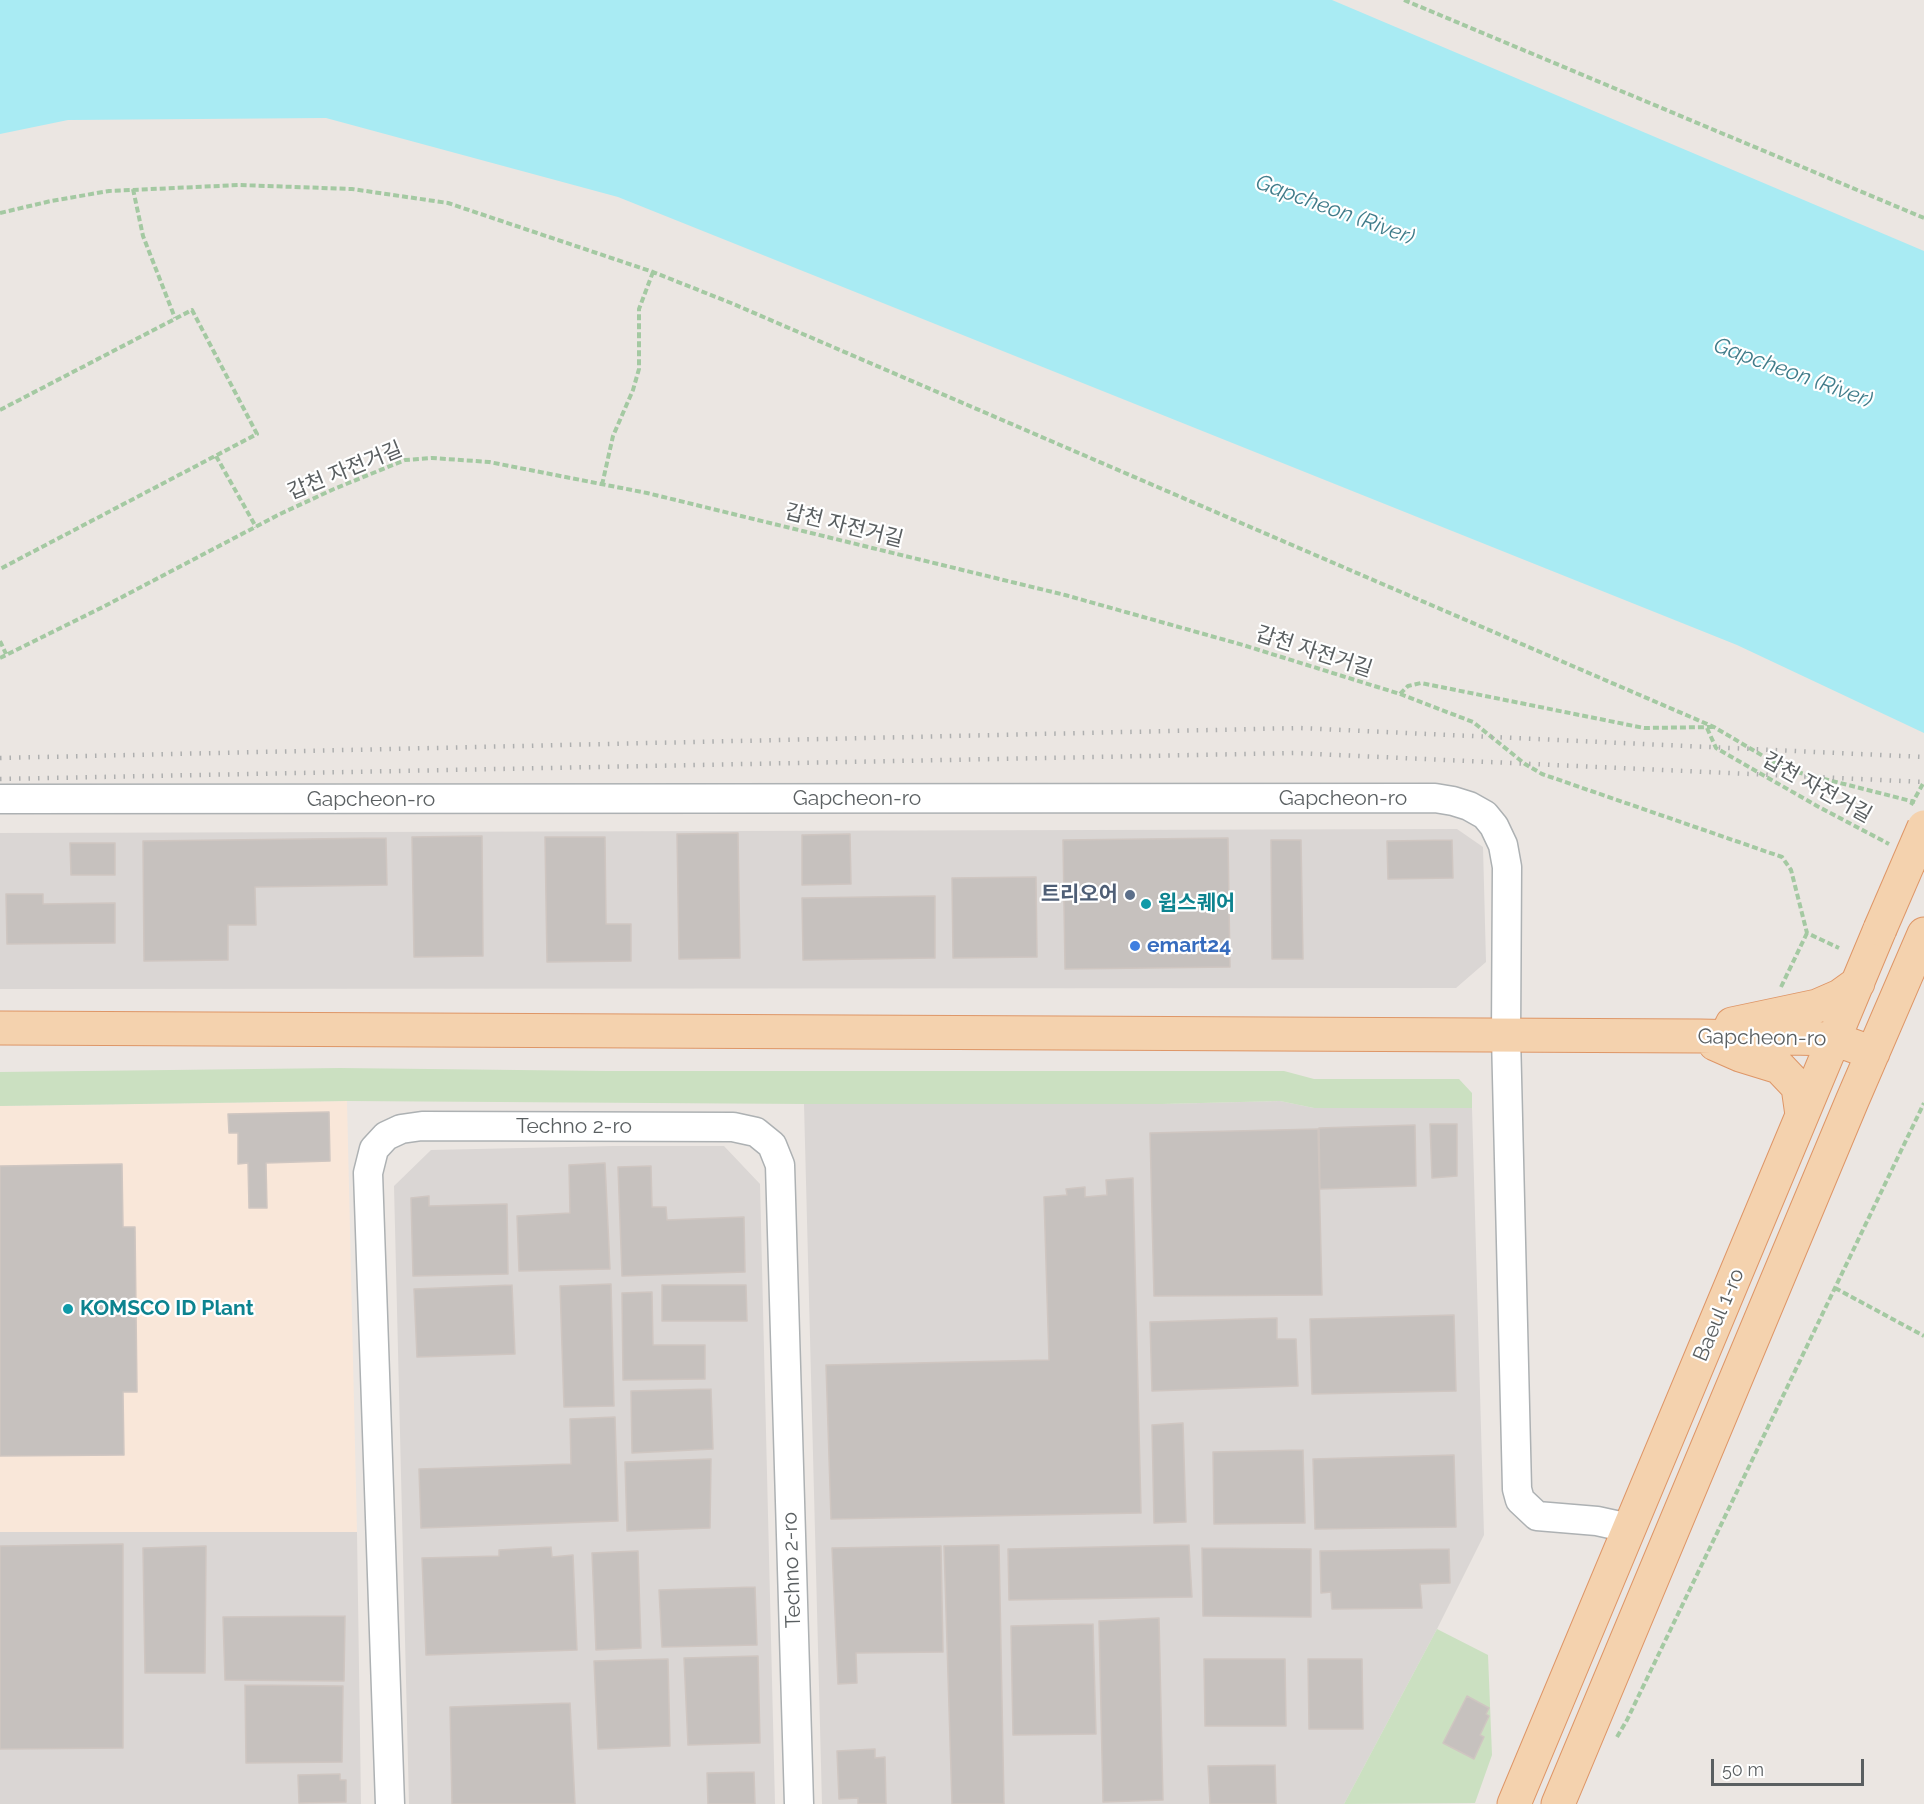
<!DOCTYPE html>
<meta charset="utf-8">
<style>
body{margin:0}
#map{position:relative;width:1924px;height:1804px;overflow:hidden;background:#ebe6e2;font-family:Raleway,sans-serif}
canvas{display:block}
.scale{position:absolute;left:1711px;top:1759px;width:153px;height:27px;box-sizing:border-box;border:3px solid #5a5f61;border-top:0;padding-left:8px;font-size:18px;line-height:21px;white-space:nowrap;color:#5a5f61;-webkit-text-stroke:4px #fff;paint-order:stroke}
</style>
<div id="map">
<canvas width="1924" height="1804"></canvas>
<div class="scale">50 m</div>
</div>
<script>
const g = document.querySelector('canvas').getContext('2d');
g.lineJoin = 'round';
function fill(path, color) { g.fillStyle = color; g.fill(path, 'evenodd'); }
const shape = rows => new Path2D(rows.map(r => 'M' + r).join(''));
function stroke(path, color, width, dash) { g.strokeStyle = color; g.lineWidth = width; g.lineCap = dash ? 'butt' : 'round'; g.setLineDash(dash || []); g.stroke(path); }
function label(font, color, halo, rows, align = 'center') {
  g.font = font + ' Raleway,"Noto Sans KR",sans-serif'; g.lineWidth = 4.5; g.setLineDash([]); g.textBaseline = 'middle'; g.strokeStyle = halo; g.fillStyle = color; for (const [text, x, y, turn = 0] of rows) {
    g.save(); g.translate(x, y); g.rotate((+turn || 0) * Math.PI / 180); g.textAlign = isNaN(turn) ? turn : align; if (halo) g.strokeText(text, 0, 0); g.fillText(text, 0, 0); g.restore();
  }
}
fill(shape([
 [347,1101,357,1532,0,1532,0,1106]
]), '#f9e7d9');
fill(shape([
 [1457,829,1483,847,1486,962,1456,988,0,989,0,833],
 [1280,1101,1314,1108,1472,1108,1484,1535,1437,1629,1344,1804,822,1804,804,1104,1162,1104],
 [613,1146,724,1146,760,1184,775,1804,409,1804,394,1186,431,1150],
 [0,1532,357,1532,361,1804,0,1804]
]), '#dad6d4');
fill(shape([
 [340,1068,606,1071,1284,1071,1314,1079,1459,1079,1472,1093,1472,1108,1314,1108,1280,1101,1162,1104,804,1104,347,1101,0,1106,0,1072],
 [1437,1629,1488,1655,1492,1755,1475,1803,1344,1804]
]), '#cbe0c1');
fill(shape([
 [0,0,1332,0,1924,251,1924,733,1737,645,618,197,326,118,68,120,0,134]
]), '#a9ebf3');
const building = shape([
 [738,833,740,958,679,959,677,834,738,833],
 [850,834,851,884,802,885,802,835,850,834],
 [482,836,483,956,414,957,412,837,482,836],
 [545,837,605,837,606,924,631,924,631,961,547,962,545,837],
 [386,838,387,885,255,887,256,925,228,925,228,960,144,961,143,841,386,838],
 [1228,838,1230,967,1065,969,1063,840,1228,838],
 [1271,840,1301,840,1303,959,1272,959,1271,840],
 [1452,840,1453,878,1388,879,1387,841,1452,840],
 [70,843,115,843,115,875,71,875,70,843],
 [1036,877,1037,957,953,958,952,878,1036,877],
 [6,894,43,894,43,904,115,903,115,943,7,944,6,894],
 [935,896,935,958,803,960,802,898,935,896],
 [329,1112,330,1161,266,1163,267,1208,249,1208,248,1163,238,1164,238,1133,229,1133,228,1114,329,1112],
 [1430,1124,1457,1124,1457,1176,1432,1178,1430,1124],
 [1415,1125,1416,1186,1320,1189,1319,1128,1415,1125],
 [1318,1129,1322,1295,1154,1296,1150,1133,1318,1129],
 [605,1163,610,1269,519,1271,517,1216,570,1213,569,1165,605,1163],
 [122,1164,123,1227,135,1227,137,1392,123,1392,124,1455,0,1456,0,1166,122,1164],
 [651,1166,652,1207,666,1207,667,1220,744,1217,745,1272,622,1276,618,1167,651,1166],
 [1133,1178,1141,1513,831,1519,826,1365,1049,1360,1044,1197,1067,1195,1066,1189,1085,1187,1085,1197,1107,1195,1106,1180,1133,1178],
 [429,1196,429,1206,507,1204,508,1274,413,1276,411,1198,429,1196],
 [611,1284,614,1406,564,1407,560,1286,611,1284],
 [512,1285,515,1354,417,1357,414,1289,512,1285],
 [662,1285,746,1285,747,1321,662,1321,662,1285],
 [652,1292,653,1345,705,1345,705,1379,623,1380,622,1293,652,1292],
 [1454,1315,1456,1391,1312,1394,1310,1319,1454,1315],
 [1277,1318,1277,1339,1296,1339,1298,1386,1152,1391,1150,1322,1277,1318],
 [711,1389,713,1449,632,1453,631,1391,711,1389],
 [615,1417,618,1521,421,1528,419,1469,571,1464,570,1419,615,1417],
 [1183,1423,1186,1522,1154,1523,1152,1425,1183,1423],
 [1303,1450,1305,1523,1214,1524,1213,1452,1303,1450],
 [1454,1455,1456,1527,1315,1529,1313,1459,1454,1455],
 [711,1459,710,1528,627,1531,625,1462,711,1459],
 [123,1544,123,1748,0,1749,0,1546,123,1544],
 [999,1545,1004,1804,952,1804,944,1546,999,1545],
 [1189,1545,1192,1597,1009,1600,1008,1549,1189,1545],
 [206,1546,205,1673,145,1673,143,1548,206,1546],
 [941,1546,943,1652,856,1653,857,1683,838,1684,832,1548,941,1546],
 [551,1547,552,1557,573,1555,577,1650,426,1655,422,1558,499,1556,499,1550,551,1547],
 [1202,1548,1311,1549,1311,1617,1203,1616,1202,1548],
 [1449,1549,1450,1583,1420,1584,1422,1608,1332,1609,1331,1592,1321,1593,1320,1551,1449,1549],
 [638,1551,641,1648,596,1650,592,1553,638,1551],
 [755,1587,757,1645,662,1647,659,1590,755,1587],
 [345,1616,344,1681,225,1680,223,1617,345,1616],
 [1159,1618,1163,1800,1103,1802,1099,1621,1159,1618],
 [1093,1624,1096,1734,1013,1735,1011,1626,1093,1624],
 [758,1656,760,1743,688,1745,684,1658,758,1656],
 [668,1659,670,1746,598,1749,594,1661,668,1659],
 [1204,1659,1285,1659,1286,1726,1205,1726,1204,1659],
 [1308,1659,1362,1659,1363,1729,1309,1729,1308,1659],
 [245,1685,343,1686,342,1762,246,1763,245,1685],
 [1467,1696,1489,1708,1486,1714,1489,1716,1480,1735,1484,1737,1474,1759,1443,1743,1467,1696],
 [570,1703,575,1804,452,1804,450,1707,570,1703],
 [875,1749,875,1758,885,1757,886,1804,858,1804,858,1798,839,1799,837,1751,875,1749],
 [1275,1765,1276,1804,1210,1804,1208,1766,1275,1765],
 [754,1772,755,1804,708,1804,707,1773,754,1772],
 [340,1774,340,1780,346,1780,346,1802,299,1803,298,1775,340,1774]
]);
fill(building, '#c6c1be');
stroke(building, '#cfc6c1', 1.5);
const minor = shape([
 [0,799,1435,798,1453,801,1469,806,1485,815,1494,826,1503,845,1507,867,1506,1036,1517,1489,1520,1500,1537,1516,1597,1521,1629,1528],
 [390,1804,368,1173,374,1149,386,1136,401,1129,422,1126,733,1127,756,1132,772,1145,780,1165,799,1804]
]);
const major = shape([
 [1732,1024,1817,1006,1840,996,1858,983],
 [0,1028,1700,1036,1834,1039,1873,1053],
 [1715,1044,1740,1055,1779,1067,1798,1087,1802,1115],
 [1514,1804,1880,929],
 [1558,1804,1852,1101,1924,934]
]);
stroke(minor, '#adb1b3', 31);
stroke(major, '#de9667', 35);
stroke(shape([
 [1404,0,1924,218],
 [133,189,143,236,175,318],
 [0,213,51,201,109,191,239,185,352,189,448,203,653,272,731,303,1714,727,1785,769,1915,802],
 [0,410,192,310,257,434,0,569],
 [216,456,256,527],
 [602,485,613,436,633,390,639,369,639,309,653,272],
 [0,641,6,654],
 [0,658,103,607,280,514,334,489,405,460,432,458,489,462,647,493,1065,595,1243,645,1400,694,1408,686,1421,683,1644,728,1713,727],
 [1400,694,1473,722,1525,764,1542,774,1782,857,1791,870,1807,933,1839,948],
 [1707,728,1716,748,1817,806,1889,844],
 [1781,987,1807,933],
 [1835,1288,1924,1336],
 [1617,1737,1627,1720,1924,1103]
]), '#a4c9a2', 4, [6, 3]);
stroke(minor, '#fff', 28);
stroke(major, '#f4d2ae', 33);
stroke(shape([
 [0,758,1299,728,1924,757],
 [0,779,1294,753,1924,782]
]), '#aeafaf', 4.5, [1.5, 8]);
const majorBridge = shape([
 [1880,929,1924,827]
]);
stroke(majorBridge, '#de9667', 35, []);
stroke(shape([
 [1911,805,1924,782]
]), '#a4c9a2', 4, [6, 3]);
stroke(majorBridge, '#f4d2ae', 33);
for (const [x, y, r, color] of [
 [1130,895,6,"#5c6f8a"],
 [1146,904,6,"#0f9aa8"],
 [1135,946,6,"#3f7fe0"],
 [68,1309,6,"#0f9aa8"]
]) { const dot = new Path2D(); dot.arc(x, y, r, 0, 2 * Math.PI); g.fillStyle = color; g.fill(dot); stroke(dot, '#fff', 2); }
label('21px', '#5a5f61', '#fff', [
 ["갑천 자전거길",345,471,-22],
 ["갑천 자전거길",844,526,14],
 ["갑천 자전거길",1314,652,18],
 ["갑천 자전거길",1817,788,29],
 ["Gapcheon-ro",857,799],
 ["Gapcheon-ro",1343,799],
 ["Gapcheon-ro",371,800],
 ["Gapcheon-ro",1762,1038,1],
 ["Techno 2-ro",574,1127],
 ["Baeul 1-ro",1719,1315,-67],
 ["Techno 2-ro",792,1570,-92]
]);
label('bold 21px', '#4e5e75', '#fff', [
 ["트리오어",1118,895]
], 'right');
label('bold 21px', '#0d838f', '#fff', [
 ["윕스퀘어",1158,904],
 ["KOMSCO ID Plant",80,1309]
], 'left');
label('bold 21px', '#366cbe', '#fff', [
 ["emart24",1147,946]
], 'left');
label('italic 22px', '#407c8a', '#fff', [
 ["Gapcheon (River)",1335,210,20],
 ["Gapcheon (River)",1793,373,20]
]);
</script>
